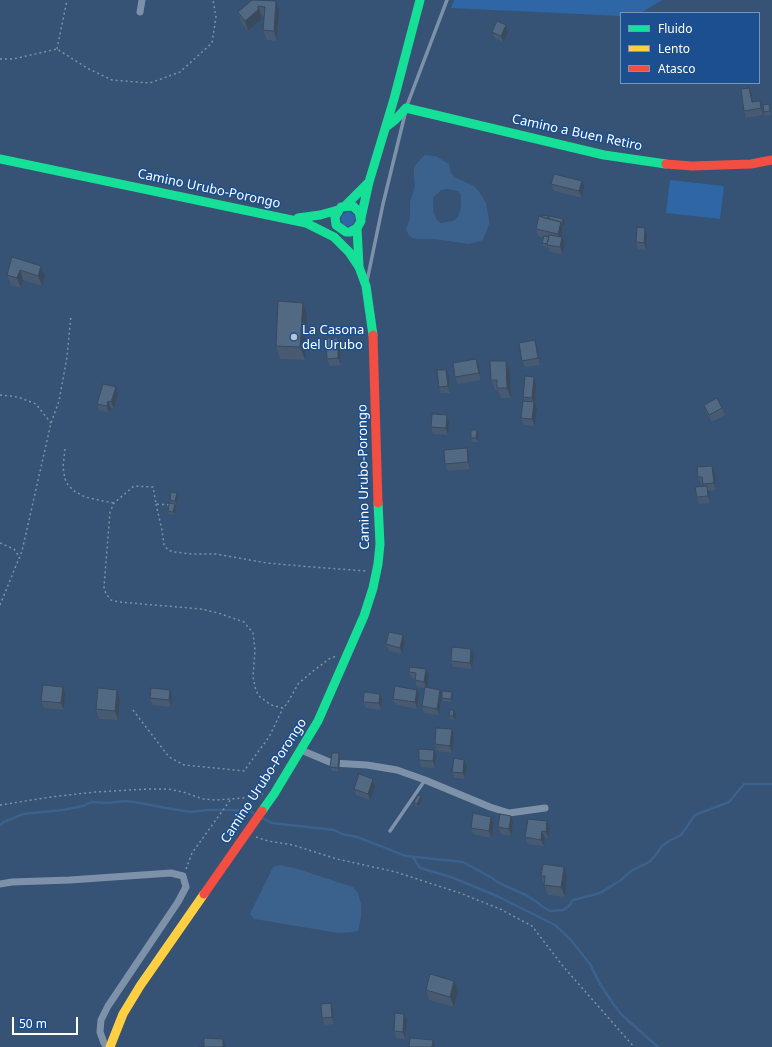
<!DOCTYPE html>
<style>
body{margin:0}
#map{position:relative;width:772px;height:1047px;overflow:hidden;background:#365274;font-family:"Noto Sans",sans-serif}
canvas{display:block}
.legend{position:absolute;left:620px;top:12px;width:140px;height:72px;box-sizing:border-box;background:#1b4f8f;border:1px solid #7695bc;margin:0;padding:5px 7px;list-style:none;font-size:12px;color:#fff}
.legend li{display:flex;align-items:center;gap:8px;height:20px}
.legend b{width:20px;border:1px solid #7695bc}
.scale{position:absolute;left:12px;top:1017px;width:66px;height:18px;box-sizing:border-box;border:2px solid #fff;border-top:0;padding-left:5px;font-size:12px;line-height:14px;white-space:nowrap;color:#fff;-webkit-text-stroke:3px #1b4f8f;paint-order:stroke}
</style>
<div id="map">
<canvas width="772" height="1047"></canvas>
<ul class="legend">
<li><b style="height:5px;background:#16e098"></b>Fluido</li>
<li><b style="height:5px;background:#ffcf43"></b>Lento</li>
<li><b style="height:5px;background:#f24e42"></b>Atasco</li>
</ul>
<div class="scale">50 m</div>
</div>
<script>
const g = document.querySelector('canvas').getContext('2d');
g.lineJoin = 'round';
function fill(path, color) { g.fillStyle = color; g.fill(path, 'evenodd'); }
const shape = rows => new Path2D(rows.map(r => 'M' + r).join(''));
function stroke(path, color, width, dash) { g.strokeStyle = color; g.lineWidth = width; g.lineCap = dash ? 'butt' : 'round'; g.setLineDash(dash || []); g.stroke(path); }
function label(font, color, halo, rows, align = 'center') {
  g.font = font + ' "Noto Sans",sans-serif'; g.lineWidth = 3; g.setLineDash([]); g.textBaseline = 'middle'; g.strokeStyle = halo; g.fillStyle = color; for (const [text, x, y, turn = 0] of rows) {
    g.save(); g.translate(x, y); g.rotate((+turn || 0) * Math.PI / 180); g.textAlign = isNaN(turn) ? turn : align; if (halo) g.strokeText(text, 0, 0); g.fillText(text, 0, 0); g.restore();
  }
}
fill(shape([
 [454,0,662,0,641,13,621,13,621,16,451,8],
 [670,180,724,186,720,219,666,213],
 '341 219a7 7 0 1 1 14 0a7 7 0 1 1-14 0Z'
]), '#2f66a5');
fill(shape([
 [425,155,435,156,449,164,451,173,454,177,474,186,480,193,486,203,489,219,489,224,483,240,469,244,434,239,417,239,412,238,408,234,406,229,410,218,410,202,415,186,414,179,414,168,417,163],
 [447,189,458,191,461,195,461,207,458,217,453,221,441,223,437,220,433,211,433,198,441,190],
 [280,865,298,869,353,887,358,893,361,904,361,917,358,931,354,932,338,933,254,919,250,914,273,867]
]), '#3b618d');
stroke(shape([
 [260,817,272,823,334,830,342,834,357,837,406,856,463,862,492,878,499,883,526,895,538,903,543,907,550,911,563,910,569,906,573,900,600,893,621,880,631,871,649,862,654,857,662,846,669,841,681,835,695,815,729,802,744,784,772,784],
 [0,825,4,822,23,814,63,810,83,806,91,802,108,803,125,801,141,803,166,808,191,812,207,810,230,810,250,811,256,815],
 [413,857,420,868,451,877,497,896,555,925,570,939,590,964,600,984,614,1005,622,1015,658,1047]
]), '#3b618d', 2.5);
stroke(shape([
 [57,49,67,0],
 [0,59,13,59,57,49,87,68,112,80,150,83,180,72,212,43,216,17,213,0],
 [0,395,18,397,36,404,51,423],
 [65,449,63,467,65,479,68,485,74,491,85,497,103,501,114,503],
 [156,504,162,530,164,545,168,550,174,552,192,554,216,554,267,563,312,567,366,571],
 [169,505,156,504,153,487,134,486,114,503,110,512,104,587,106,594,111,600,119,602,201,609,218,613,244,622,253,633,255,650,253,677,256,691,260,697,271,705,283,708,287,704,298,684,312,672,329,659,336,656],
 [0,543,14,549,20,558],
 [0,605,22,551,51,423,59,401,67,357,71,315],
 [133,710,169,757,184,765,244,771,269,737,283,708],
 [0,805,51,797,95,792,149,789,168,789,183,792,203,799,216,800,243,798,263,794],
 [256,837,268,841,293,845,337,859,396,872,414,878,460,893,500,909,532,926,562,965,634,1047],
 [186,869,192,853,231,799]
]), '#7d92a8', 1.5, [2, 3]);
stroke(shape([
 [406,108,447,0],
 [367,281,383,204,405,114],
 [390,831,425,780]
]), '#7d92a8', 3.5);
stroke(shape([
 [140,12,142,0],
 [301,750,332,763,367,765,397,770,425,780,490,807,509,813,545,808],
 [0,884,12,882,70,880,171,873,183,876,186,887,178,902,108,1006,101,1020,100,1032,104,1043,107,1047]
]), '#7d92a8', 7);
stroke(shape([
 [386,127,395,120,406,108,604,155,666,164],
 [0,159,306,223,334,237,349,252,359,267,366,286,373,335],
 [345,206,369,182],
 [298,218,320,215,338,210],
 [361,218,369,182,394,99,420,0],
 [357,228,350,232,346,232,336,225,335,217,341,207,353,206,359,212,361,221,357,228,359,266],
 [262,811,274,794,318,721,364,616,373,588,378,564,380,544,378,503]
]), '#16e098', 9);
stroke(shape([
 [110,1047,123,1014,140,986,204,894]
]), '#ffcf43', 9);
stroke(shape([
 [666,164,692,166,751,164,772,160],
 [373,335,378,503],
 [204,894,262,811]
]), '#f24e42', 9);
fill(shape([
 [276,1,279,11,277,41,267,40,263,30,264,16,262,16,261,20,248,31,241,22,238,12],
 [506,25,508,32,503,42,495,38,492,32],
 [695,83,707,83,695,84],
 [752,95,753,102,760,101,762,108,763,115,746,118,744,111],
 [770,107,771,115,765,116,764,112],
 [551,184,584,187,582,198,554,191],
 [549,218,563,219,565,223,561,237,565,244,563,254,550,252,548,247,543,246,542,243,543,237,538,236,536,229],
 [645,228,647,235,646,250,638,249,636,242],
 [12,257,41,266,45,276,42,286,23,280,21,288,11,285,7,275],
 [307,316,305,360,280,359,276,346],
 [340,345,341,365,330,366,327,359],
 [537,347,540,365,525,367,522,361],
 [476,359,479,366,481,380,458,384,455,377],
 [506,361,510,371,511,398,501,398,498,390,495,390,491,380],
 [449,376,450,393,441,393,439,387],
 [534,377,536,384,535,403,537,408,535,426,524,425,521,418,525,401,523,397],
 [118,394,114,409,111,408,109,413,99,410,97,404],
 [704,405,722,408,725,415,712,422,706,412],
 [447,415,449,422,448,435,433,434,431,427],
 [477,430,478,433,478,442,472,442,471,438],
 [469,454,470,469,448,471,445,464],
 [715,472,716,490,708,491,710,503,699,504,697,497,704,486,703,484,701,484,698,477],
 [177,493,178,497,177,505,175,504,176,507,175,515,169,514,168,511,170,503,170,500],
 [403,635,405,642,402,654,389,651,386,644],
 [474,655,472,669,453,667,451,661],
 [410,667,429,676,427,688,442,696,453,696,452,702,443,701,442,698,439,715,424,713,422,706,425,688,417,687,415,680,415,679,412,678,409,672],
 [63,687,65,694,64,710,44,708,41,701],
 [172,696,171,707,152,705,150,698],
 [419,696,417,709,396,705,393,699],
 [120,700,118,720,99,719,96,709],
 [382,700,381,710,366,708,363,702],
 [454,710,456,714,454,720,450,719,449,716],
 [452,729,454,736,452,753,437,751,435,744],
 [340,757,339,771,332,771,330,767],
 [436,757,435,768,421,767,419,760],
 [467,766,465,779,455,778,452,772],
 [373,779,375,786,370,800,356,795,354,789],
 [421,796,422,800,418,807,415,805,414,802],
 [511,816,513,822,511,836,501,834,498,827],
 [491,817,494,823,491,838,473,834,471,828],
 [550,828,548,838,545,838,544,846,528,844,525,837],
 [541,876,567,877,565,897,548,895],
 [454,981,458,991,454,1007,429,1000,426,990],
 [331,1003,333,1010,334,1024,325,1025,322,1018],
 [404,1014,407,1020,405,1039,396,1038,394,1031]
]), '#475a72');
fill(shape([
 [276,1,279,11,277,41,274,31],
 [258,6,262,16,261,20,248,31,245,21],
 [506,25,508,32,503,42,501,36],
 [749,88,752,95,754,109,752,102],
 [760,101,762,108,763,115,761,108],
 [582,181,584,187,582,198,579,191],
 [563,219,565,223,563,227,562,224],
 [561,222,563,228,560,241,558,234],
 [645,228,647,235,646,250,644,243],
 [562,237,565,244,563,254,560,247],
 [41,266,45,276,42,286,38,276],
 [20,270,23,280,21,288,17,278],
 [303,303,307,316,305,360,300,347],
 [338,338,340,345,341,365,338,358],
 [535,340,537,347,540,365,538,358],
 [476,359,479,366,481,380,479,373],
 [506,361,510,371,511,398,507,388],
 [446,370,449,376,450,393,448,386],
 [534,377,536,384,535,403,537,408,535,426,532,419,534,403,532,398],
 [116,387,118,394,114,409,111,402],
 [108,401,111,408,109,413,107,406],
 [447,415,449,422,448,435,446,428],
 [477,430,478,433,478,442,476,438],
 [467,448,469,454,470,469,468,462],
 [712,466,715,472,716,490,714,483],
 [707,486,709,493,710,503,708,496],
 [177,493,178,497,177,505,175,501],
 [175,504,176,507,175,515,173,512],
 [403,635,405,642,402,654,400,648],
 [471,649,474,655,472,669,470,663],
 [426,669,429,676,427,689,424,682],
 [63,687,65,694,64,710,61,703],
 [117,690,120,700,118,720,115,711],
 [170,690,172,696,171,707,169,700],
 [417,690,419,696,417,709,415,702],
 [440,690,442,696,439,715,437,709],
 [452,692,453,696,452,702,451,699],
 [380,694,382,700,381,710,379,703],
 [454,710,456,714,454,720,453,716],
 [452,729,454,736,452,753,450,746],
 [434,750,436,757,435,768,433,761],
 [339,753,340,757,339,771,338,768],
 [464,760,467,766,465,779,463,773],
 [373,779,375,786,370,800,368,794],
 [421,796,422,800,418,807,417,804],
 [511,816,513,822,511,836,509,829],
 [491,817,494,823,491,838,489,831],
 [547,821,550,828,548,838,546,832],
 [542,831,545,838,544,846,541,840],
 [564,867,567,877,565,897,561,887],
 [454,981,458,991,454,1007,450,997],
 [331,1003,333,1010,334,1024,332,1017],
 [404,1014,407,1020,405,1039,403,1032],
 [223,1039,226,1047,223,1047],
 [433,1040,435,1047,432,1047]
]), '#394a5c');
const building = shape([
 [252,0,276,1,274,31,263,30,265,7,258,6,258,10,245,21,238,12,252,0],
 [497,21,506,25,501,36,492,32,497,21],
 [749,88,752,102,760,101,761,108,744,111,741,89,749,88],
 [769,104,770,111,764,112,763,105,769,104],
 [554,174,582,181,579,191,551,184,554,174],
 [542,215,548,216,548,219,542,217,542,215],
 [539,216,561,222,558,234,536,229,539,216],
 [549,216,563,219,562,224,561,222,549,219,549,216],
 [637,227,645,228,644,243,636,242,637,227],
 [549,235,562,237,560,247,547,245,549,235],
 [544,236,549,237,547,244,542,243,544,236],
 [12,257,41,266,38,276,20,270,17,278,7,275,12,257],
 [278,301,303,303,300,347,276,346,278,301],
 [326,338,338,338,338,358,327,359,326,338],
 [535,340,538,358,522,361,519,343,535,340],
 [476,359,479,373,455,377,453,363,476,359],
 [490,361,506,361,507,388,497,388,497,380,491,380,490,361],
 [437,370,446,370,448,386,439,387,437,370],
 [525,376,534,377,532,398,523,397,525,376],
 [103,384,116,387,111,402,108,401,107,406,97,404,103,384],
 [717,398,722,408,709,415,704,405,717,398],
 [523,401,534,402,532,419,521,418,523,401],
 [432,414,447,415,446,428,431,427,432,414],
 [471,430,477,430,476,438,471,438,471,430],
 [467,448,468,462,445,464,444,450,467,448],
 [712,466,714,483,703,484,702,477,698,477,697,467,712,466],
 [707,486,708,496,697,497,695,487,707,486],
 [171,492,177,493,175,501,170,500,171,492],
 [169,503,175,504,173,512,168,511,169,503],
 [389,632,403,635,400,648,386,644,389,632],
 [452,647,471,649,470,663,451,661,452,647],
 [410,667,426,669,424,682,415,680,416,673,409,672,410,667],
 [43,685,63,687,61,703,41,701,43,685],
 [395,686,417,690,415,702,393,699,395,686],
 [425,687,440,690,437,709,422,706,425,687],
 [98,688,117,690,115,711,96,709,98,688],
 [151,688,170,690,169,700,150,698,151,688],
 [442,691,452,692,451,699,442,698,442,691],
 [364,692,380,694,379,703,363,702,364,692],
 [450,710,454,710,453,716,449,716,450,710],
 [436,728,452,729,450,746,435,744,436,728],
 [419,749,434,750,433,761,419,760,419,749],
 [332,753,339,753,338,768,330,767,332,753],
 [454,758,464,760,463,773,452,772,454,758],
 [359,774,373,779,368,794,354,789,359,774],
 [418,795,421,796,417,804,414,802,418,795],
 [473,813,491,817,489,831,471,828,473,813],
 [500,814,511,816,509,829,498,827,500,814],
 [528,819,547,821,546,832,542,831,541,840,525,837,528,819],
 [543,864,564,867,561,887,544,885,545,876,541,876,543,864],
 [430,974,454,981,450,997,426,990,430,974],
 [331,1003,332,1017,322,1018,321,1004,331,1003],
 [395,1013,404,1014,403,1032,394,1031,395,1013],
 [204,1038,223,1039,223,1047,199,1047,204,1047,204,1038],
 [410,1038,433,1040,432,1047,409,1047,410,1038]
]);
fill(building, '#526984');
stroke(building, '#394a5c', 1);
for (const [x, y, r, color] of [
 [294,337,4,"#b9c2ce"]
]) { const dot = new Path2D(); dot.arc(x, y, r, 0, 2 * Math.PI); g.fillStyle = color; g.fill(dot); stroke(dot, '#1b4f8f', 1.5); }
label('13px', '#fff', '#1b4f8f', [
 ["Camino a Buen Retiro",577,133,12],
 ["Camino Urubo-Porongo",209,189,12],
 ["Camino Urubo-Porongo",364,477,-91],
 ["Camino Urubo-Porongo",264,781,-57]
]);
label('13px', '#fff', '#1b4f8f', [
 ["La Casona",302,330],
 ["del Urubo",302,345]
], 'left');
</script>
